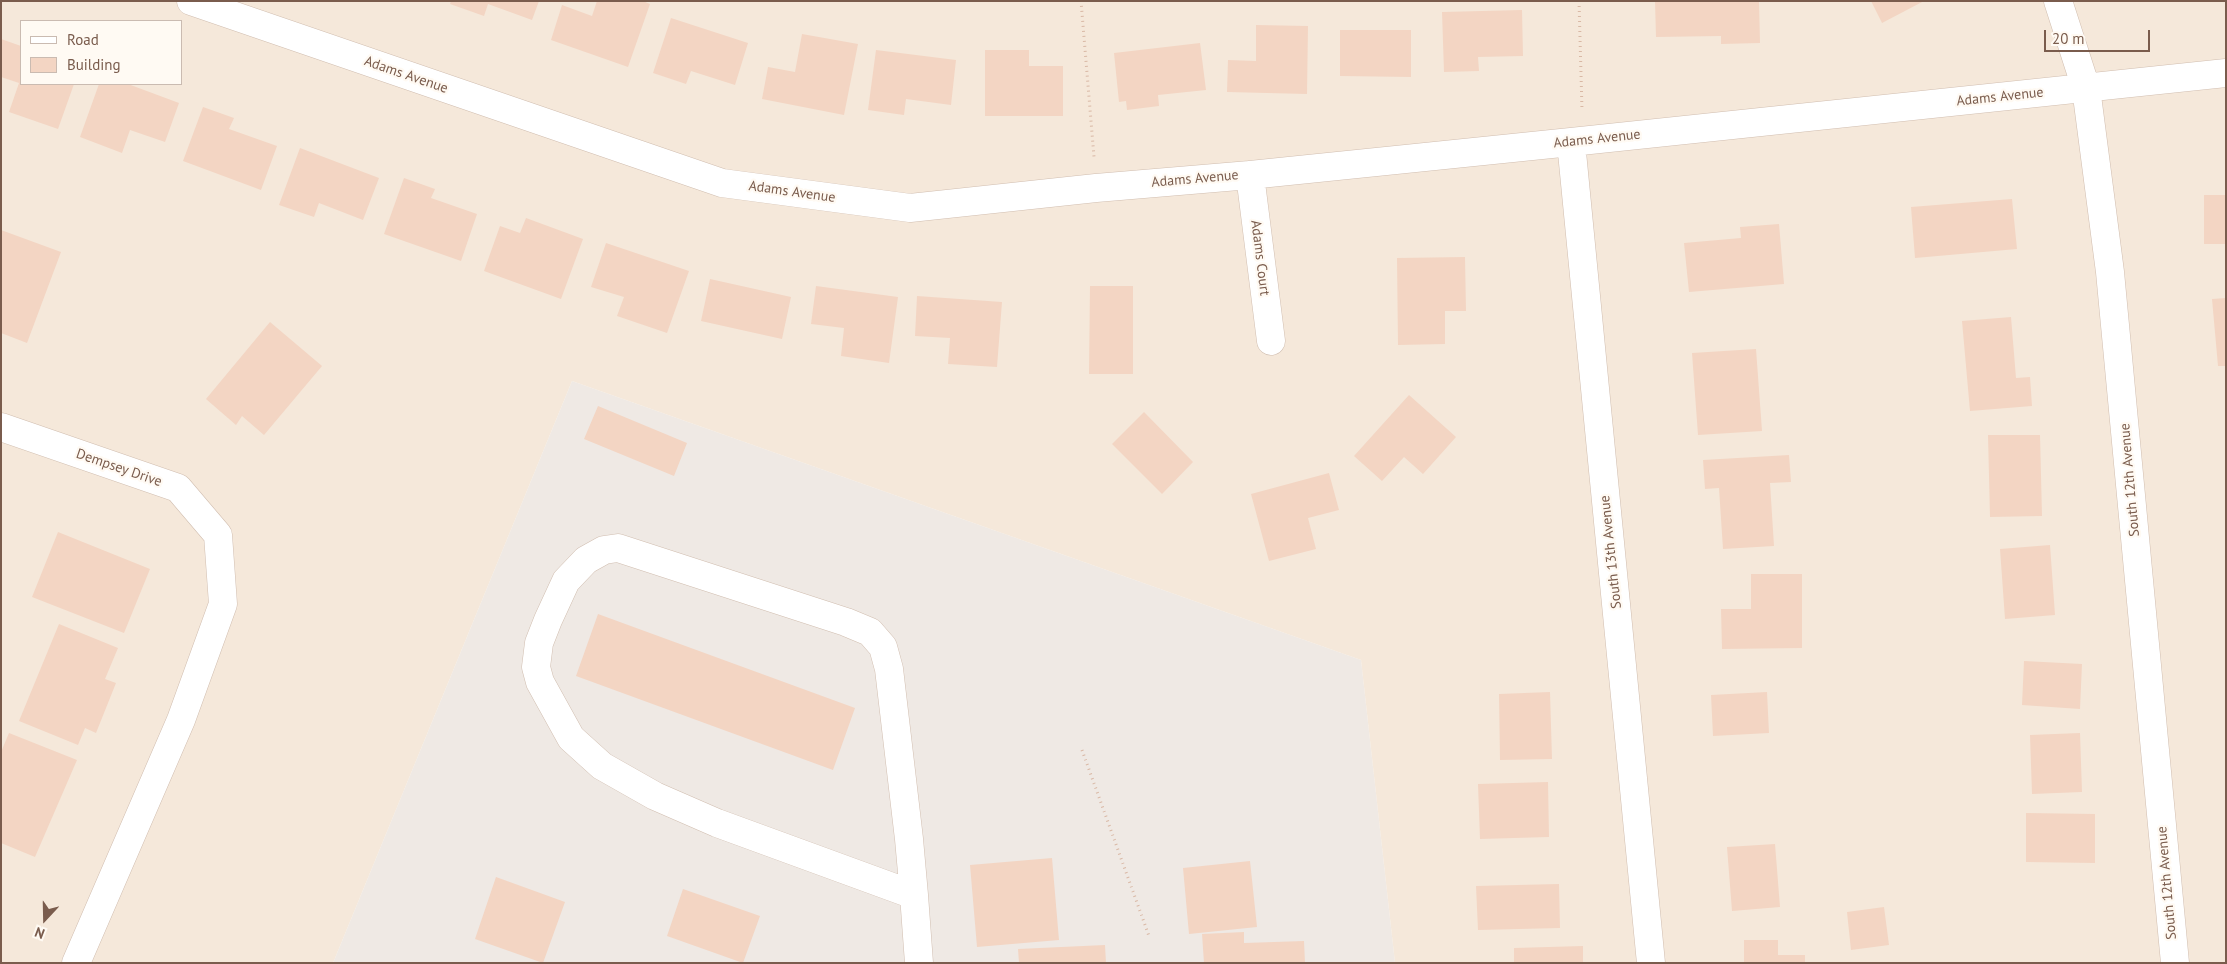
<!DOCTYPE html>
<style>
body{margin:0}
#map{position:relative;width:2227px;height:964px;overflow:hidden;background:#fdf6ec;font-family:"PT Sans",sans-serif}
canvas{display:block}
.frame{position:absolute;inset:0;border:2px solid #7a5c4d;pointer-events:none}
.legend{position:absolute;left:20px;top:20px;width:162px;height:65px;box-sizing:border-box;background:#fffaf3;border:1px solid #cabbb1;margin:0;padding:6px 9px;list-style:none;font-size:15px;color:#7a5c4d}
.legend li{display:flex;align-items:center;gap:10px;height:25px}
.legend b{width:25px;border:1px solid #cabbb1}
.north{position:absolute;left:20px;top:894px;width:50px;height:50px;-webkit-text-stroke:4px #fffaf3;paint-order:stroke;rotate:201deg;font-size:14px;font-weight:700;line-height:20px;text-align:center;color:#7a5c4d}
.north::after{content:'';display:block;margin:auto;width:18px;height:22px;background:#7a5c4d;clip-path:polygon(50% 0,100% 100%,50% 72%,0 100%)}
.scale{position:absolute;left:2044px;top:30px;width:106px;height:22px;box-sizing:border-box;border:2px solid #7a5c4d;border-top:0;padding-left:6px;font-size:15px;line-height:18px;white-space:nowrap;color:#7a5c4d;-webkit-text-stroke:4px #fffaf3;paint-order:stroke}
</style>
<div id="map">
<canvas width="2227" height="964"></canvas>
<div class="frame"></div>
<ul class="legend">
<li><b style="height:6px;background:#fff"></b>Road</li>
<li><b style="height:14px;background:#f3d5c3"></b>Building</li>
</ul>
<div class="north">N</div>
<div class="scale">20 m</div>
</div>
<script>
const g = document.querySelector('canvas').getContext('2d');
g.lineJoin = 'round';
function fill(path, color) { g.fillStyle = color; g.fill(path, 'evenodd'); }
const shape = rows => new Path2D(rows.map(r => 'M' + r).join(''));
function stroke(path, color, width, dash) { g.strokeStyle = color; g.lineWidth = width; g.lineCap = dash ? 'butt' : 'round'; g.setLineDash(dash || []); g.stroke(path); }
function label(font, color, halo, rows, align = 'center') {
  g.font = font + ' "PT Sans",sans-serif'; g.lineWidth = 4.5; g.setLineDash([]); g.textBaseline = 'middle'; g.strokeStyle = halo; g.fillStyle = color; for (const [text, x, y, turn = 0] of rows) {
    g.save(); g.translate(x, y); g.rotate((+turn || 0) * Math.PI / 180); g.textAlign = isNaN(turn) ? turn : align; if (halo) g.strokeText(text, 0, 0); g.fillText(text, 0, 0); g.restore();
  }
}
fill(shape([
 [1,1,2226,1,2226,963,1395,963,1361,660,572,381,333,963,1,963],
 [21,21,181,21,181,84,21,84]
]), '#f5e8da');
fill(shape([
 [572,381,1361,660,1395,963,333,963]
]), '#efe9e4');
fill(shape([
 [451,1,539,1,532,20,488,4,484,16,450,4],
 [597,1,643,1,650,4,628,67,551,40,562,5,592,16],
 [1655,1,1759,1,1760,43,1721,44,1721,36,1656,37],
 [1871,1,1924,1,1882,23],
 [1522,10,1523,56,1478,57,1479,71,1444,72,1442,12],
 [671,18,748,43,735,85,691,71,686,84,653,73],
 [1256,25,1308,26,1307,94,1227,92,1228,60,1256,61],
 [1340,30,1411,30,1411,77,1340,76],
 [802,34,858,44,844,115,762,99,768,67,795,72],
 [1,39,21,46,21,84,74,84,58,129,9,112,19,83,1,77],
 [1200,43,1206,90,1158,95,1159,106,1127,110,1126,101,1119,102,1114,53],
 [876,50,956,60,951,105,906,99,904,115,868,110],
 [985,50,1029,50,1029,66,1063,66,1063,116,985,116],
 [99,84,128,84,179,103,165,142,130,130,122,153,80,137],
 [203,107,234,118,229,129,277,146,261,190,183,161],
 [300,148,379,178,363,220,319,203,314,217,279,205],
 [404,178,435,189,431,198,477,214,461,261,384,234],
 [2204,195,2226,195,2226,244,2204,244],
 [2012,199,2017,249,1915,258,1911,207],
 [526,218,583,239,561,299,484,271,500,226,520,233],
 [1779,224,1784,284,1689,292,1684,243,1741,238,1740,227],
 [1,230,61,252,27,343,1,333],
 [606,243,689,271,667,333,617,316,624,297,591,287],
 [1465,257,1466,311,1445,311,1445,344,1398,345,1397,258],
 [710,279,791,297,782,339,701,321],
 [816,286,898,297,889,363,841,356,844,328,811,324],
 [1090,286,1133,286,1133,374,1089,374],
 [917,296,1002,302,997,367,948,364,950,338,915,336],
 [2226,298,2226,366,2218,366,2212,299],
 [2011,317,2016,378,2030,377,2032,406,1970,411,1962,321],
 [270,322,322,366,264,435,242,416,236,425,206,399],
 [1756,349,1762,431,1698,435,1692,353],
 [1409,395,1456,437,1423,474,1404,457,1382,481,1354,456],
 [598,406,687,443,674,476,584,439],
 [1144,412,1193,462,1162,494,1112,444],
 [1988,435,2040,435,2042,516,1990,517],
 [1789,455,1791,482,1770,483,1774,546,1723,549,1719,488,1705,489,1703,460],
 [1329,473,1339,510,1308,518,1316,549,1269,561,1251,494],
 [58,532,150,569,124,633,32,597],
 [2050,545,2055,615,2005,619,2000,549],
 [1751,574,1802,574,1802,648,1722,649,1721,609,1751,609],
 [598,614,855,708,833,770,576,676],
 [59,624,118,648,105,679,116,683,96,733,85,728,78,745,19,721],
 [2024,661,2082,664,2080,709,2022,705],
 [1550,692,1552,759,1500,760,1499,694],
 [1767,692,1769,733,1713,736,1711,695],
 [9,733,77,760,35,857,1,843,1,752],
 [2080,733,2082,792,2032,794,2030,735],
 [1548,782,1549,837,1480,839,1478,784],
 [2026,813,2095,814,2095,863,2026,862],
 [1775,844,1780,907,1732,911,1727,847],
 [1052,858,1059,940,977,947,970,865],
 [1250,861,1257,927,1189,934,1183,868],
 [496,877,565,902,543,963,475,939],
 [1559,884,1560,928,1478,930,1476,886],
 [683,889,760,916,743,963,667,936],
 [1884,907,1889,945,1851,950,1847,912],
 [1244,932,1244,943,1304,941,1305,963,1204,963,1202,934],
 [1744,940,1778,940,1778,955,1805,955,1805,963,1744,963],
 [1105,945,1106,963,1019,963,1018,949],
 [1583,946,1583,963,1514,963,1514,948]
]), '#f3d5c3');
const minor = shape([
 [191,1,722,183,910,208,1096,188,1250,175,1571,142,2226,73],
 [2058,1,2086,88,2110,272,2175,963],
 [1571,142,1651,963],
 [1250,175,1271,341],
 [1,427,178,488,218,535,223,604,181,720,76,963],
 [914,895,717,823,655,796,602,766,571,738,540,682,536,667,539,643,548,620,566,581,586,560,604,550,618,548,846,622,870,632,883,647,889,669,909,839,914,895,919,963]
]);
stroke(minor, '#d1beb0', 29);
stroke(shape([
 [1081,1,1094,157],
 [1579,1,1582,110],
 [1082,750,1149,936]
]), '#d9b8a5', 3, [1, 4]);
stroke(minor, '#fff', 28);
label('14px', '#7a5c4d', '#fffaf3', [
 ["Adams Avenue",406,75,19],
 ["Adams Avenue",2000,97,-6],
 ["Adams Avenue",1597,139,-6],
 ["Adams Avenue",1195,179,-5],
 ["Adams Avenue",792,192,8],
 ["Adams Court",1260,258,83],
 ["Dempsey Drive",119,468,19],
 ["South 12th Avenue",2130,480,-95],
 ["South 13th Avenue",1611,552,-96],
 ["South 12th Avenue",2167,883,-95]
]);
</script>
